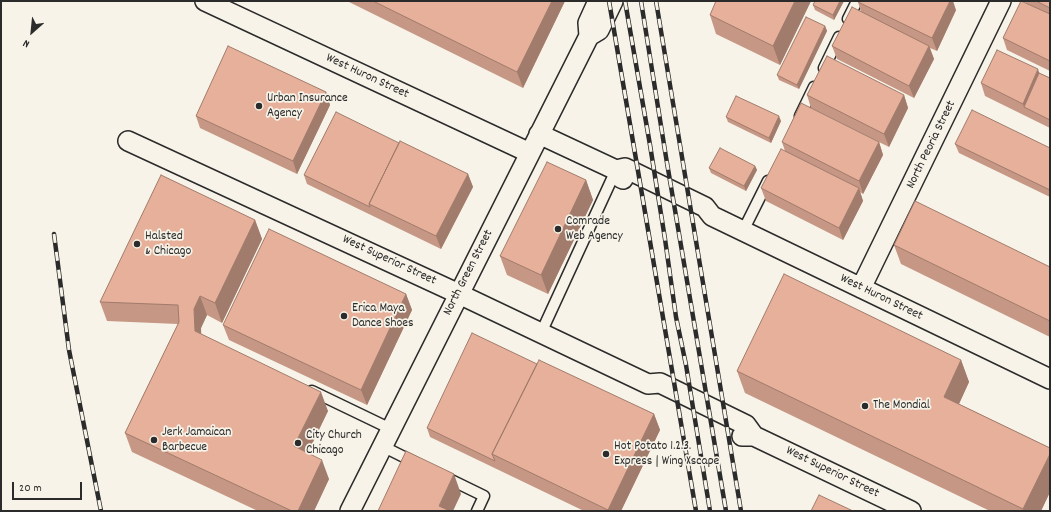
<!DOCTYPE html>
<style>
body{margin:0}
#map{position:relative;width:1051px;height:512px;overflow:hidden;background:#f7f3e8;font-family:Dekko,sans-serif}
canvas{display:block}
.frame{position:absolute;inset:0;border:2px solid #2b2b2b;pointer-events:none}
.north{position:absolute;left:12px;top:12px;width:40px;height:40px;-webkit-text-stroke:3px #f7f3e8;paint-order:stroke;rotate:207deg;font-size:11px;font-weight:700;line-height:16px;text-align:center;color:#2b2b2b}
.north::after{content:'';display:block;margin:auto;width:14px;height:18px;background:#2b2b2b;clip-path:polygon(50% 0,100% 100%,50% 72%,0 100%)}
.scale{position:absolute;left:12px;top:482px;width:70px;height:18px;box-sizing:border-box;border:2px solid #2b2b2b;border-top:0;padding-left:5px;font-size:12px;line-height:14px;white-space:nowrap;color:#2b2b2b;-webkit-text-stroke:3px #f7f3e8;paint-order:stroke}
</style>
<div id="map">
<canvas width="1051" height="512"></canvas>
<div class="frame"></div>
<div class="north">N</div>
<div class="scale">20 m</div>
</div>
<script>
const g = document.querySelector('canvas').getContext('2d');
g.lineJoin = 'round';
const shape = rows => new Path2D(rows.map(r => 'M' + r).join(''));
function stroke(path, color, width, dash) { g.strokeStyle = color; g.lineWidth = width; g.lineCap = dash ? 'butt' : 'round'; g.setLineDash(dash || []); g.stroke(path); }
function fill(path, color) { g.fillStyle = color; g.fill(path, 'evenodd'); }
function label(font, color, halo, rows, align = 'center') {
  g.font = font + ' Dekko,sans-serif'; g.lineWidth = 3.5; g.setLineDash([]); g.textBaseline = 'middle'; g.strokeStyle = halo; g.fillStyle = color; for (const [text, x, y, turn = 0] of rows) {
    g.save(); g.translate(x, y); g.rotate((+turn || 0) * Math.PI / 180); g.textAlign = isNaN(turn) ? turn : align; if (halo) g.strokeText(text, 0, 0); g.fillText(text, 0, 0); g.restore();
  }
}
const lane = shape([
 [848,19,857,1],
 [824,68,839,37],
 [800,116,814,87],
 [743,231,768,181],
 [541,333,616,170],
 [312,391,391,429],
 [382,446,416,463],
 [445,477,484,496,477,511]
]);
const street = shape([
 [205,1,530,153],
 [589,36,599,30,613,1],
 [539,134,616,170,621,178,623,179],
 [128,141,459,294,648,384,660,383,746,425,754,436],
 [616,170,625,168,705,207,712,216,1050,379],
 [861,288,1001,1],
 [742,436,754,436,911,511],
 [350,511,589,36,588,23,598,1]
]);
stroke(lane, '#2b2b2b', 13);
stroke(street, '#2b2b2b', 22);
stroke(lane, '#f7f3e8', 10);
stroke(street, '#f7f3e8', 19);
const rail = shape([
 [609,1,696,511],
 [625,1,650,145,665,239,676,317,686,365,710,511],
 [641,1,666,157,726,511],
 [656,1,741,511],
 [54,234,69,350,101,511]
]);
stroke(rail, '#2b2b2b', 4.5);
stroke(rail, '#f7f3e8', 3, [9]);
fill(shape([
 [347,1,565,1,523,88],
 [811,1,780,65,716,34,710,15],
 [844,1,834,20,815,10,813,5],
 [1025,1,1050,1,1050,71,1007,50,1003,38,1026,3],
 [858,2,956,10,937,51,930,48,934,59,914,98,837,59,832,46,861,12],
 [825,26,827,31,799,89,779,80,777,75],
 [1039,73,1050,78,1050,128,985,96,981,83],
 [326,92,330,105,297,174,200,128,196,116],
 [807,95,904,95,908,108,889,147,811,108],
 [726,117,781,121,771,143,728,122],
 [782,142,879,142,883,155,863,194,860,192,863,201,843,240,766,201,761,188,785,151],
 [399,143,468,174,473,187,441,249,307,184,304,175],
 [955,144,1050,148,1050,197,959,153],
 [755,166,757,170,746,191,711,173,709,168],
 [586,180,593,200,548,294,507,275,500,256],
 [255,220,262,239,222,323,207,315,201,328,201,335,328,411,308,453,329,479,314,511,258,511,132,452,125,433,178,324,107,321,100,302],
 [894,245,1050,267,1050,337,901,264],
 [406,294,412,310,367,405,229,340,223,325],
 [961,360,969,382,959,404,1050,448,1050,492,1041,511,990,511,745,393,737,371],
 [537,364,654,414,660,430,621,511,584,511,430,437,427,428]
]), '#c69784');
fill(shape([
 [552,1,565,1,523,88,517,72],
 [795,1,811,1,780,65,773,46],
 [840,1,844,1,834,20,833,15],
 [950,1,953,1,956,10,937,51,932,38],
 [825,26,827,31,799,89,797,85],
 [929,46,934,59,914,98,909,86],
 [1038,69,1042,82,1024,107,1023,104],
 [326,92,330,105,297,174,293,161],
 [904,95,908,108,889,147,884,134],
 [779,116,781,121,771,143,769,138],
 [879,142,883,155,863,194,859,181],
 [755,166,757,170,746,191,744,186],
 [468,174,473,187,441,249,436,236],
 [586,180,593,200,548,294,541,275],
 [859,188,863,201,843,240,839,228],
 [255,220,262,239,222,323,215,303],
 [406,294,412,310,367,405,361,390],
 [200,296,207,315,201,328,202,351,195,331,194,309],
 [961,360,969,382,952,419,944,397],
 [321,392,328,411,301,466,294,446],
 [654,414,660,430,621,511,609,511,608,510],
 [1050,454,1050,492,1041,511,1024,511,1023,509],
 [322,460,329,479,314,511,298,511],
 [454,474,461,494,453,511,441,511,439,506]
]), '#a17b6c');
const building = shape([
 [373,1,552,1,517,72,373,1],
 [716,1,795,1,773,46,710,15,716,1],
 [815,1,840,1,833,15,813,5,815,1],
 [858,1,950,1,932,38,858,2,858,1],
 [1021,1,1050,14,1050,61,1003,38,1021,1],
 [1036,1,1050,1,1050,8,1036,1],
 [852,7,929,46,909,86,832,46,852,7],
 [806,17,825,26,797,85,777,75,806,17],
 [228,46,326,92,293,161,196,116,228,46],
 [997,50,1038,69,1023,104,981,83,997,50],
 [827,56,904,95,884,134,807,95,827,56],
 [1039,73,1050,78,1050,120,1024,107,1039,73],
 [736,96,779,116,769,138,726,117,736,96],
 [801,103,879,142,859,181,782,142,801,103],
 [972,110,1050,148,1050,190,955,144,972,110],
 [336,112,399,143,369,204,370,207,304,175,336,112],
 [400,141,468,174,436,236,369,204,400,141],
 [720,148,755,166,744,186,709,168,720,148],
 [781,149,859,188,839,228,761,188,781,149],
 [547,162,586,180,541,275,500,256,547,162],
 [161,175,255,220,215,303,200,296,194,309,195,331,321,392,294,446,322,460,298,511,292,511,125,433,179,322,178,305,100,302,161,175],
 [915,201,1050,267,1050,321,894,245,915,201],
 [269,229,406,294,361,390,223,325,269,229],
 [784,274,961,360,944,397,1050,448,1050,454,1023,509,737,371,784,274],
 [472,333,537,364,492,454,495,461,427,428,472,333],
 [539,360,654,414,608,510,492,454,539,360],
 [406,451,454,474,439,506,450,511,378,511,406,451],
 [819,495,853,511,811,511,819,495]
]);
fill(building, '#e6b09a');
stroke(building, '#a17b6c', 1);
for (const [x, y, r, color] of [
 [259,106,4,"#2b2b2b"],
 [558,229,4,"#2b2b2b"],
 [137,244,4,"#2b2b2b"],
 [344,316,4,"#2b2b2b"],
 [865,406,4,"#2b2b2b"],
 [154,440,4,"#2b2b2b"],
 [298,443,4,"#2b2b2b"],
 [606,454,4,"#2b2b2b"]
]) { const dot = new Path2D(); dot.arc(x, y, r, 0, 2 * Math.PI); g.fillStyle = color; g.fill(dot); stroke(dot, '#f7f3e8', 1.5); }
label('13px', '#2b2b2b', '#f7f3e8', [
 ["West Huron Street",367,77,25],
 ["North Peoria Street",932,145,-64],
 ["West Superior Street",389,261,25],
 ["North Green Street",469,273,-63],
 ["West Huron Street",881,298,26],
 ["West Superior Street",832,473,26]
]);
label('13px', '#2b2b2b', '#f7f3e8', [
 ["Urban Insurance",267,99],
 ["Agency",267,114],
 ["Comrade",566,222],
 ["Web Agency",566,237],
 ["Halsted",145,237],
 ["& Chicago",145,252],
 ["Erica Maya",352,309],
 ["Dance Shoes",352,324],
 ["The Mondial",873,406],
 ["Jerk Jamaican",162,433],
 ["Barbecue",162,448],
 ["City Church",306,436],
 ["Chicago",306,451],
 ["Hot Potato 1.2.3.",614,447],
 ["Express | Wing Xscape",614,462]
], 'left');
</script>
